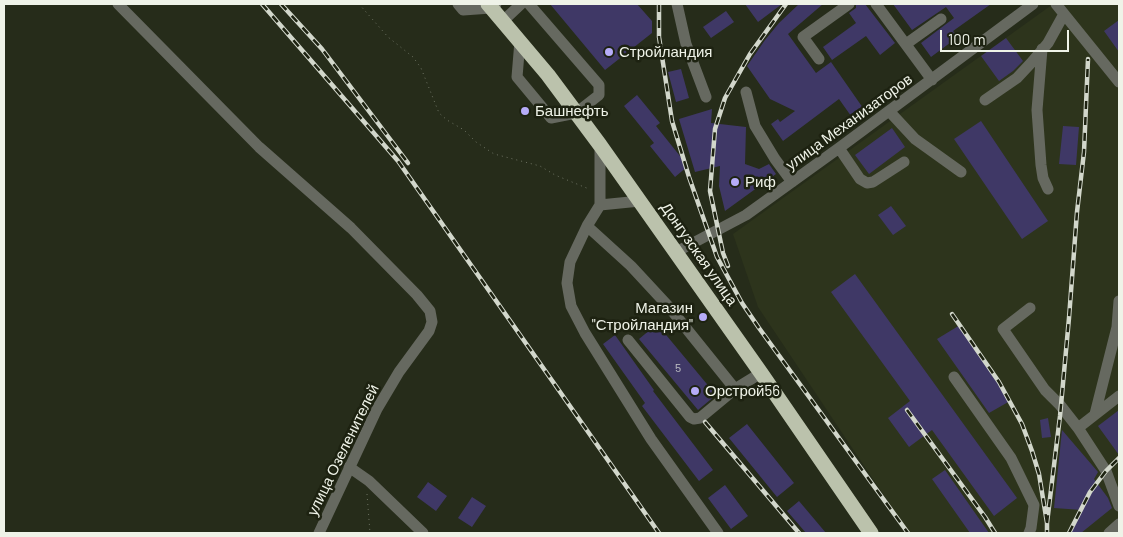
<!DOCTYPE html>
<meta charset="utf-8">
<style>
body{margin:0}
#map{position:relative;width:1123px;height:537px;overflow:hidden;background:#262c1a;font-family:Barlow,sans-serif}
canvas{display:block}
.frame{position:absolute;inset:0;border:5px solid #eff3e8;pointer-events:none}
.scale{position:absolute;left:940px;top:30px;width:129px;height:22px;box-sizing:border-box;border:2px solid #eff3e8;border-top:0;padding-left:6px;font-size:15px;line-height:18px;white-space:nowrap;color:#eff3e8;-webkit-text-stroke:4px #1d2211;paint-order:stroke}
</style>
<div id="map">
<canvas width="1123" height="537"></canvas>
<div class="frame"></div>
<div class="scale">100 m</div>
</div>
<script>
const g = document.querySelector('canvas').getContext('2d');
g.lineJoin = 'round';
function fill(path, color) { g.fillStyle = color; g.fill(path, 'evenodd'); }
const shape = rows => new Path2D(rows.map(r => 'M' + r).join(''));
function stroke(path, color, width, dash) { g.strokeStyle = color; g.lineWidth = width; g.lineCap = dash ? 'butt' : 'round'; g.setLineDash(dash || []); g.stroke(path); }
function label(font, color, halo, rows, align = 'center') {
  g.font = font + ' Barlow,sans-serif'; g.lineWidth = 5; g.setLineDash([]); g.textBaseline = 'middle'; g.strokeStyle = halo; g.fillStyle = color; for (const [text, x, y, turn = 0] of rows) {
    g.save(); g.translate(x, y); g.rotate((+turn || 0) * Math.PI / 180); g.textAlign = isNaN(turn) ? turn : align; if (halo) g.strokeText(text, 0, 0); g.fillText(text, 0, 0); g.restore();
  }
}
fill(shape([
 [1053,4,1119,4,1119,533,909,533,758,307,733,234]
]), '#2d341c');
fill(shape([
 [550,4,637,4,652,21,652,33,605,70],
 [745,4,782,4,758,22],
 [799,4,823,4,788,34,816,73,831,62,863,108,851,116,839,99,783,141,771,124,778,119,780,122,795,111,770,99,747,66,765,40,779,23],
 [856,4,865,4,895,43,880,55,866,36,832,60,823,47,856,23,849,13,856,8],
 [893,4,991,4,953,31,958,37,931,57,921,43,954,18,946,7,912,30],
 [726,11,734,22,711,38,703,27],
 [1119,20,1119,52,1104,31],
 [1006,38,1023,61,1013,71,999,81,981,56],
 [681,69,689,98,676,102,668,72],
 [637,95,660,123,656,126,688,166,675,177,650,146,654,143,624,106],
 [712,109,711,123,746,127,745,164,759,169,769,164,776,174,725,211,719,186,720,166,695,172,679,119],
 [981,121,1048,221,1022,239,954,139],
 [1063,126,1079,127,1076,165,1059,164],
 [892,128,905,147,869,174,855,155],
 [891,206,906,226,893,235,878,215],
 [855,274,1017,498,994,516,932,430,909,447,888,418,910,401,831,292],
 [657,324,716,395,698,410,639,339],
 [960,325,1010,401,989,413,937,339],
 [615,335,654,390,653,391,713,470,699,481,642,406,645,403,603,344],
 [1119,410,1119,455,1098,426],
 [1048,418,1051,437,1042,438,1040,420],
 [747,424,794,483,777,497,729,438],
 [1062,430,1098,472,1094,479,1108,498,1112,508,1081,533,1070,533,1082,510,1054,508],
 [945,470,989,533,970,533,932,479],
 [428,482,447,496,436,511,417,497],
 [725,485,748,516,731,529,708,498],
 [472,497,486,506,472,527,458,518],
 [799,501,826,533,806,533,787,511]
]), '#3f3866');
stroke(shape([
 [359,4,388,37,413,57,421,68,439,113,447,120,464,130,476,142,494,154,540,166,555,175,589,189],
 [367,494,370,533]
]), '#707565', 1, [1, 4]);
stroke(shape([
 [118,4,259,147,351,228,417,295,430,311,432,322,429,331,399,372,377,409,319,533],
 [458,4,463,10,491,8,496,4],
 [677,4,686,44,706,97],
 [876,4,932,80],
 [1056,4,1119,82],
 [503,21,521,4],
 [520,41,517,77,551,118,576,113,599,95,599,85,529,4],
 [906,44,941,19],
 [1042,49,1037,110,1041,165,1043,178,1048,189],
 [819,59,803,37,849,4],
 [746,92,755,126,775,159,792,182],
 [985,100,1017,78,1031,63,1048,43,1064,14],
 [889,111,915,139,961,172],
 [600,145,600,205,587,226,570,262,567,283,571,306,585,333,651,439,718,533],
 [839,148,860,179,867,183,873,182,904,162],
 [600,205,640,201],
 [587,226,631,266,669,307,735,389,761,373],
 [676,252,746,215,839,148,1033,4],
 [1119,301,1117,327,1119,325],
 [1030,308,1003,329,1045,390,1060,405,1078,428,1106,471,1119,506],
 [628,340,690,417,694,419,700,418,735,389],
 [954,377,1011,458,1034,505,1031,528,1029,533],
 [1095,414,1117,327],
 [1078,428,1119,396],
 [349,467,369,481,423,533],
 [1109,533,1119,524]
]), '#666960', 11);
stroke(shape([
 [488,4,548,75,600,145,761,373,871,533]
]), '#bbc2ac', 15);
const rail = shape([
 [262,4,398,161,659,533],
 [281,4,322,49,408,163],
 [659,4,659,37,672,121,689,177,717,257,742,303,759,328,908,533],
 [728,266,723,253,710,191,715,129,725,98,750,54,786,4],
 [952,314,999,382,1022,424,1032,451,1039,474,1047,523,1047,533],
 [907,410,985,517,995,533],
 [705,422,799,533],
 [1047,523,1060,416,1069,318,1077,212,1084,152,1088,59],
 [1069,533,1090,492,1106,471,1119,458]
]);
stroke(rail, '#d2d7cb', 4.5);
stroke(rail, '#1d2211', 2.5, [8]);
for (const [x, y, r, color] of [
 [609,52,5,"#b6acf8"],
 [525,111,5,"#b6acf8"],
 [735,182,5,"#b6acf8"],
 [703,317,5,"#b6acf8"],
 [695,391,5,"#b6acf8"]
]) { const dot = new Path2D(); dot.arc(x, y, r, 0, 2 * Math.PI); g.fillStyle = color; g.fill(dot); stroke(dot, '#1d2211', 2); }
label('12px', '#c3c4c8', null, [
 ["5",678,368]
]);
label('15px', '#eff3e8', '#1d2211', [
 ["Стройландия",619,52],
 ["Башнефть",535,111],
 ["Риф",745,182],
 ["Магазин",693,308,"right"],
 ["\"Стройландия\"",693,325,"right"],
 ["Орстрой56",705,391]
], 'left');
label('15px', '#eff3e8', '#1d2211', [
 ["улица Механизаторов",849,122,-36],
 ["Донгузская улица",699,254,55],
 ["улица Озеленителей",343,450,-64]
]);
</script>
